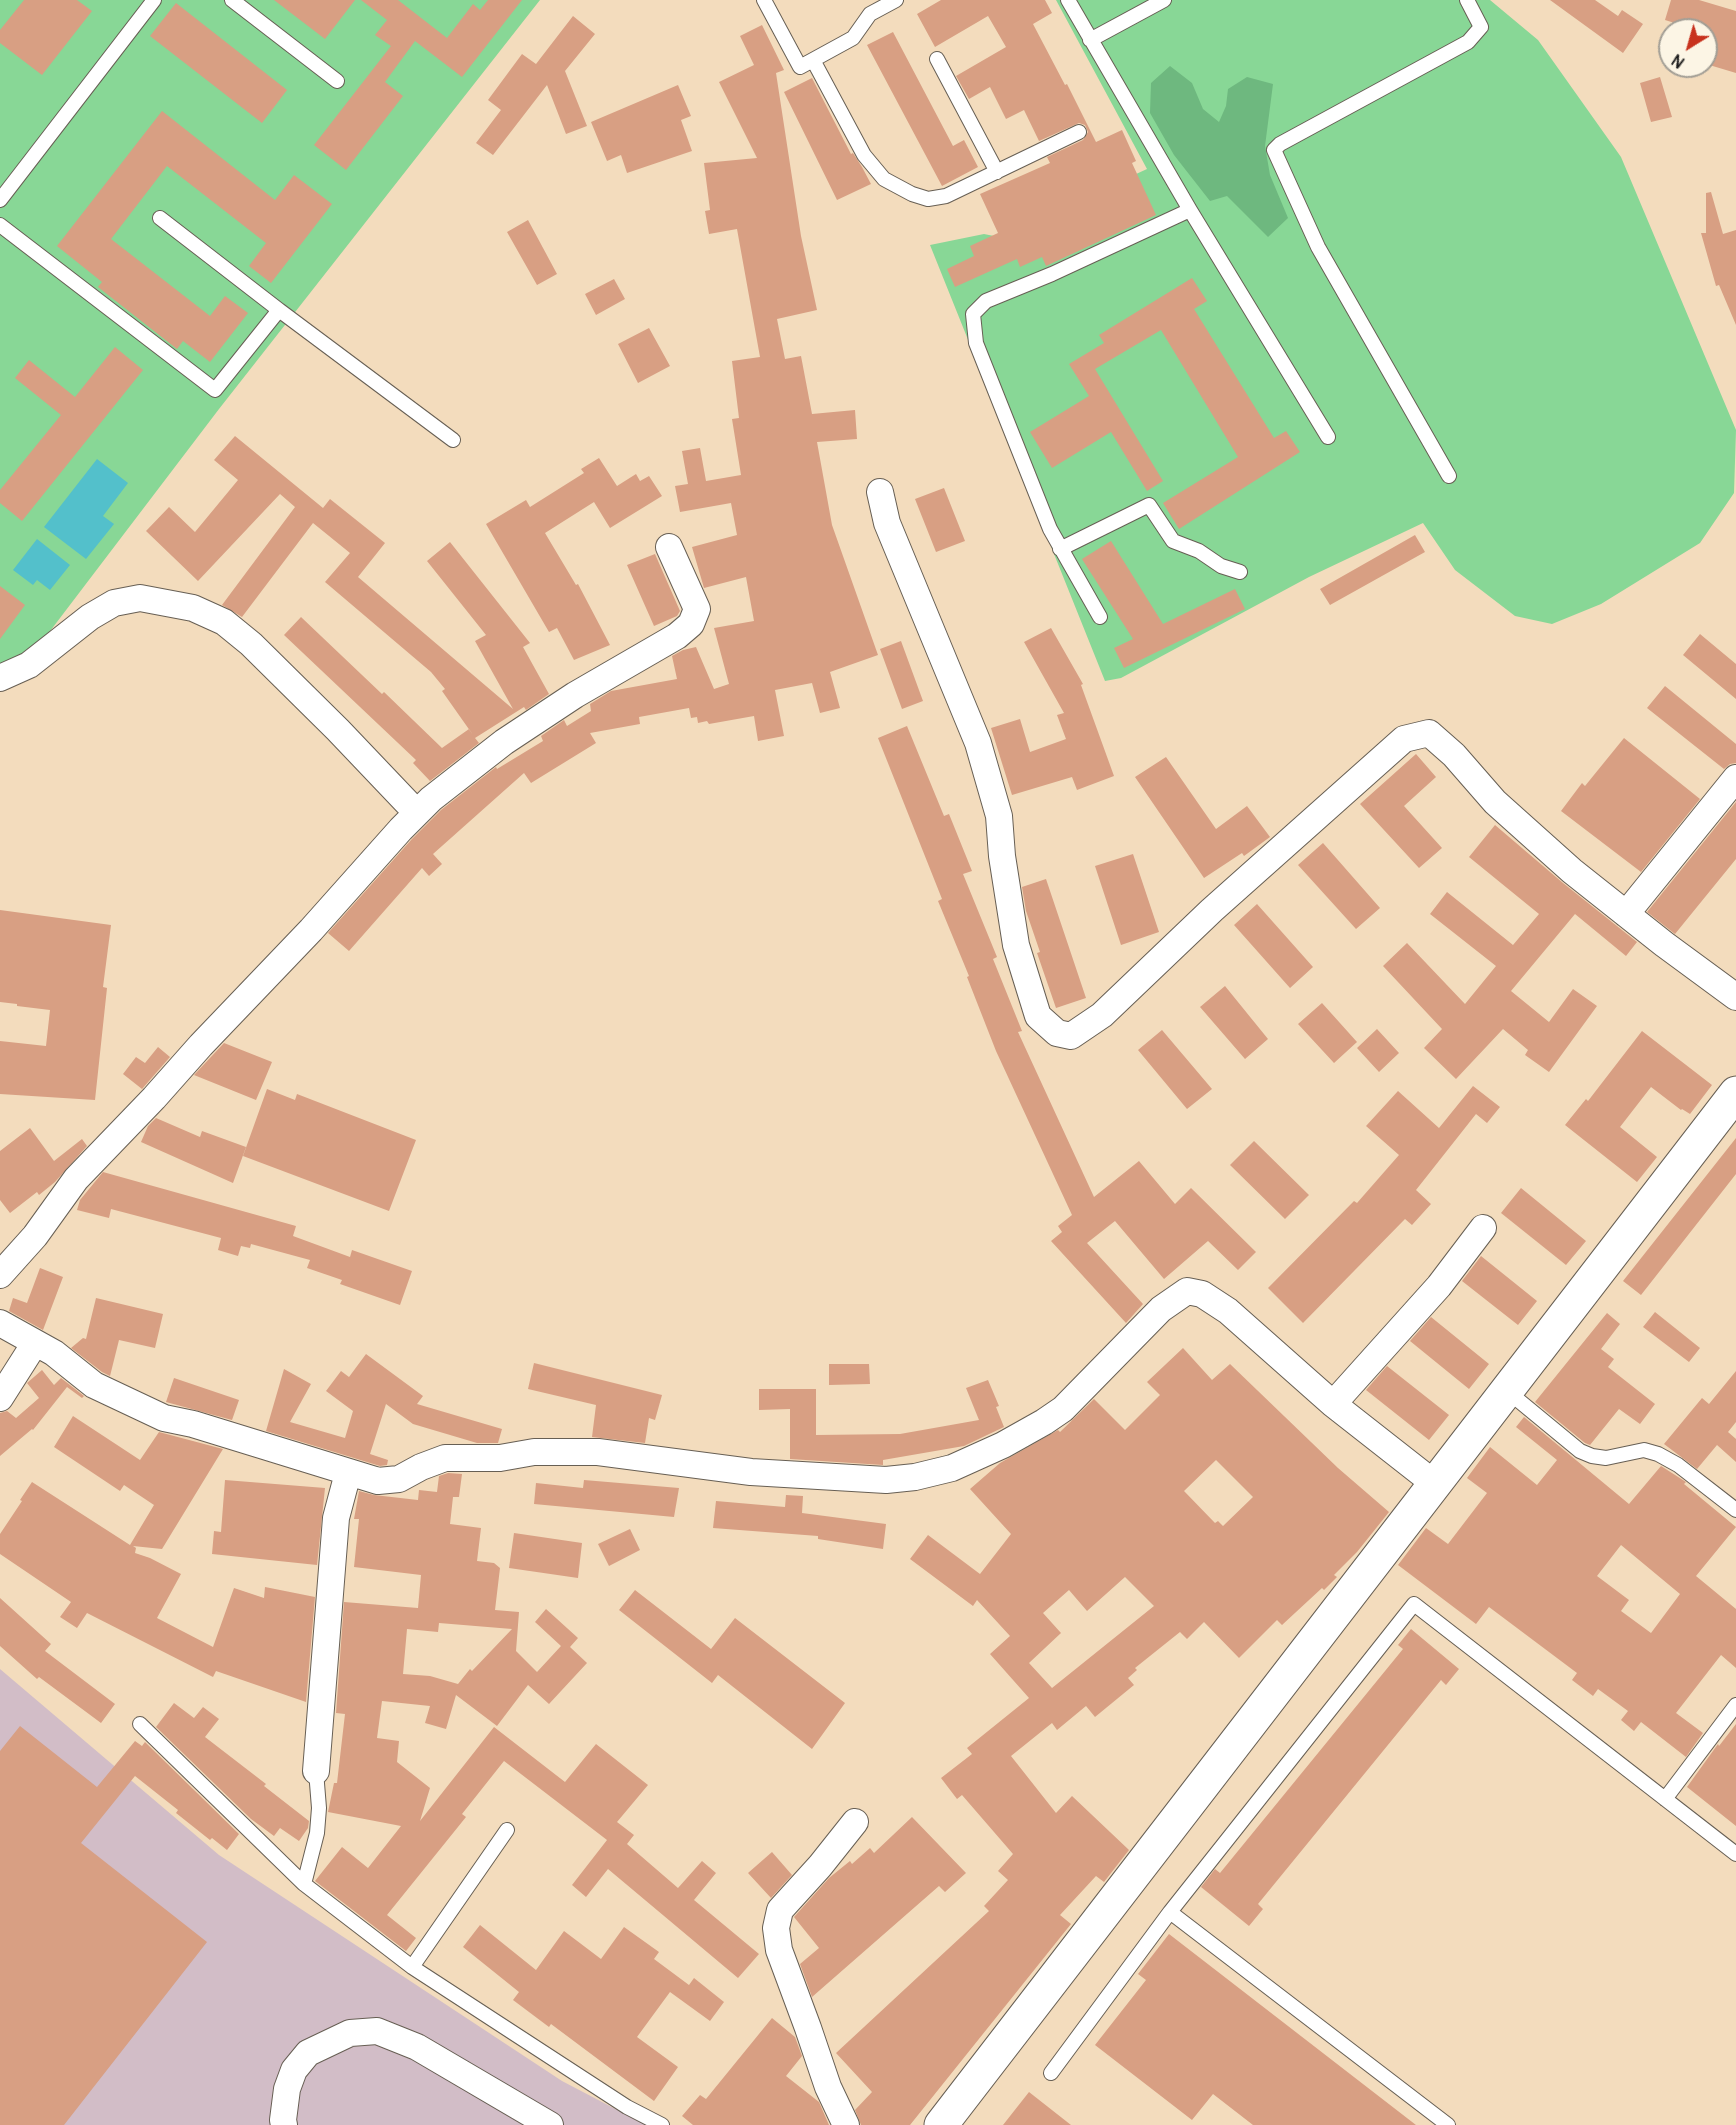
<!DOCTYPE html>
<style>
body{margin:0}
#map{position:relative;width:1736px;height:2125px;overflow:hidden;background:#f3dcbd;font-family:Pangolin,sans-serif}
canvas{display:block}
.north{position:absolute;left:1658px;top:18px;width:60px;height:60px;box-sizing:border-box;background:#fcf5e5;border:2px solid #a29e95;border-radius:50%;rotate:217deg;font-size:16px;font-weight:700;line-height:24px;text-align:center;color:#1c1c1c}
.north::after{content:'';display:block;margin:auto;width:21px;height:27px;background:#c8321e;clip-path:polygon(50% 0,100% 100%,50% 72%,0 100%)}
</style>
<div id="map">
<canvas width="1736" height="2125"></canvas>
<div class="north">N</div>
</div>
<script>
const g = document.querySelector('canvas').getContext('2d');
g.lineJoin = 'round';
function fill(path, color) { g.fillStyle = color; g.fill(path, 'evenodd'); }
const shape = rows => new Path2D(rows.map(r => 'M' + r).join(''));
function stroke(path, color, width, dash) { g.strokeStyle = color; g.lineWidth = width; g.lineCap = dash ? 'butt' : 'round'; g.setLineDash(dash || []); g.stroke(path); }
fill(shape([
 [0,1669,219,1855,562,2081,646,2125,0,2125]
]), '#d2bdc7');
fill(shape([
 [0,0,540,0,219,409,41,643,0,672],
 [1056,0,1490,0,1538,40,1621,157,1736,430,1734,493,1700,543,1601,604,1552,624,1515,616,1455,570,1423,523,1309,577,1121,678,1105,681,930,245,984,234,999,237,1147,169]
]), '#88d796');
fill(shape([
 [1170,66,1192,83,1203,109,1219,122,1226,106,1228,89,1247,77,1273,84,1265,146,1270,175,1288,218,1268,237,1227,196,1210,201,1174,155,1150,113,1151,83]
]), '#6eb87f');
fill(shape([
 [97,459,128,483,103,516,114,524,86,559,44,527],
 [37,539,70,565,50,590,37,580,33,585,13,570]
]), '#53c0cb');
fill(shape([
 [24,0,77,0,92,11,42,75,0,43,0,30],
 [274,0,355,0,325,39],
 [361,0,398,0,447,38,473,4,480,10,488,0,522,0,462,77,415,41,385,82,403,96,346,170,314,145,391,46,375,35,387,20],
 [941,0,1045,0,1052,13,1033,24,1065,85,1067,84,1096,142,1122,130,1136,161,1132,163,1156,215,1046,266,1042,257,1020,267,1017,259,955,287,947,269,974,256,970,246,998,233,980,194,1050,163,1047,157,1083,140,1088,132,1085,125,1079,123,1039,141,1024,110,1006,119,990,87,969,99,956,76,1006,47,988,16,935,47,917,14],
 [1550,0,1595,0,1618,16,1622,10,1643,24,1623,53],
 [1671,0,1699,0,1736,11,1736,73,1706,64,1706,30,1683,30,1684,26,1665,20],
 [176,3,287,90,262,123,150,36],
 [573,16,595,34,565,71,587,126,566,134,547,85,493,155,476,143,501,110,488,100,522,54,536,64],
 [762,25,784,70,776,73,801,236,817,310,777,319,785,359,801,356,812,414,855,410,857,439,817,442,832,525,878,655,830,672,840,708,820,713,812,683,775,690,784,736,758,741,754,716,709,724,707,721,698,723,697,717,691,718,689,708,639,717,640,724,590,733,596,743,531,783,524,773,433,854,442,864,429,876,422,868,349,951,328,933,412,839,441,810,496,767,497,769,543,741,541,736,564,720,567,726,591,711,590,704,611,691,677,679,672,656,683,650,696,647,714,689,729,684,714,628,754,621,746,577,704,588,692,547,737,535,731,503,680,512,675,486,688,484,682,451,700,448,706,481,741,475,732,419,739,418,732,361,760,357,737,229,709,234,705,211,710,210,704,163,757,158,719,82,754,65,740,36],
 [893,32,953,146,964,140,978,167,942,186,867,45],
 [1660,77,1672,117,1651,122,1640,83],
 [812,78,851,154,853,153,862,167,871,184,837,200,784,92],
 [678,85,691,116,681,120,692,151,627,173,621,155,607,161,591,122],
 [162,111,275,200,294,175,332,204,271,283,249,266,266,243,167,166,111,239,210,316,225,296,248,313,210,362,183,341,177,349,98,287,102,282,57,246],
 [1711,192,1723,234,1736,230,1736,325,1719,285,1716,286,1701,233,1706,233,1706,193],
 [528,220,557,274,537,285,507,232],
 [1192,278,1207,301,1194,309,1274,438,1286,431,1300,452,1179,529,1163,503,1238,457,1161,330,1095,369,1163,481,1147,491,1111,432,1052,468,1030,432,1089,396,1069,364,1104,343,1099,335],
 [614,279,625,299,596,315,585,294],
 [649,328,670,366,638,383,618,344],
 [115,347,143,370,22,521,0,503,0,490,61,415,15,378,29,360,75,397],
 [235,436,323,508,330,499,385,543,358,577,513,709,475,641,486,635,427,561,450,542,530,643,523,647,549,694,526,710,524,707,475,738,479,743,430,781,413,763,416,760,284,635,301,617,382,694,384,692,442,748,469,729,473,735,442,691,445,689,431,672,325,582,350,553,313,523,242,617,222,605,295,507,280,494,198,581,146,531,169,507,195,532,238,480,214,460],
 [599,458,617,486,636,474,640,481,649,476,662,496,610,528,594,502,545,533,576,585,578,584,610,645,574,660,557,628,549,632,486,524,526,500,530,507,584,473,581,469],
 [944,488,965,541,936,552,915,499],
 [1415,535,1425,552,1330,605,1320,589],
 [1111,541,1163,624,1235,589,1245,609,1124,668,1114,648,1133,639,1082,559],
 [655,554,680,611,677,616,654,626,627,565],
 [0,586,25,605,0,639],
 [1051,628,1083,684,1081,685,1114,776,1077,790,1072,777,1012,795,991,728,1020,719,1030,752,1066,739,1057,715,1064,713,1024,642],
 [1700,634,1736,664,1736,699,1683,655],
 [901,641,923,701,902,709,880,649],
 [1665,686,1736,744,1736,763,1730,764,1724,769,1647,708],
 [907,726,944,816,949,814,972,871,963,874,997,957,993,959,1022,1031,1018,1032,1094,1197,1139,1161,1175,1204,1191,1188,1256,1252,1238,1270,1208,1241,1164,1279,1115,1221,1087,1243,1143,1304,1126,1323,1051,1241,1062,1232,1058,1226,1072,1215,996,1051,967,977,969,976,938,901,942,899,878,738],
 [1624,738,1700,799,1641,872,1561,811,1582,783,1585,786],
 [1416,754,1436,777,1404,806,1442,848,1419,868,1360,804],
 [1166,757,1216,829,1247,806,1270,837,1244,856,1242,853,1204,878,1135,777],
 [1736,802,1736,859,1675,934,1647,912],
 [1495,825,1563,883,1637,942,1626,956,1575,914,1511,991,1549,1022,1573,989,1597,1006,1549,1072,1525,1055,1528,1050,1503,1029,1456,1079,1424,1048,1442,1029,1383,966,1407,943,1465,1004,1496,966,1430,914,1447,892,1513,945,1539,914,1469,857],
 [1323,843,1380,908,1356,929,1298,865],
 [1133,854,1159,932,1121,945,1095,866],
 [1046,879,1086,998,1056,1008,1037,953,1040,952,1026,911,1022,887],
 [1257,904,1313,967,1290,988,1234,925],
 [0,910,111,925,103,987,107,988,95,1100,0,1094,0,1041,46,1046,50,1010,17,1006,17,1004,0,1002],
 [1225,986,1268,1039,1245,1059,1200,1007],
 [1322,1003,1357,1042,1334,1063,1298,1024],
 [1377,1029,1399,1053,1379,1072,1357,1048],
 [1162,1030,1212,1089,1187,1109,1138,1050],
 [1642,1031,1712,1085,1690,1114,1682,1109,1681,1110,1651,1087,1620,1127,1657,1157,1637,1182,1565,1125,1586,1099,1588,1101],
 [224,1043,272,1062,256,1100,194,1075],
 [158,1047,170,1057,142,1089,123,1074,136,1057,145,1063],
 [1473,1086,1500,1107,1487,1123,1476,1114,1416,1190,1431,1204,1412,1225,1405,1219,1303,1323,1268,1288,1354,1201,1357,1203,1399,1155,1366,1126,1398,1091,1439,1128],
 [267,1089,295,1100,297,1094,416,1140,389,1211,243,1156],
 [156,1118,200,1137,202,1131,246,1147,233,1183,141,1142,148,1126],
 [30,1128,54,1161,82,1139,87,1146,55,1182,39,1195,37,1192,10,1213,0,1200,0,1151],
 [1736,1138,1736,1174,1641,1295,1623,1281],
 [1254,1141,1309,1195,1285,1219,1230,1165],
 [103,1172,296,1226,293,1236,350,1257,352,1250,412,1271,400,1305,340,1284,342,1280,307,1268,310,1260,251,1244,250,1248,241,1246,238,1256,218,1250,221,1238,111,1209,109,1218,77,1210,80,1200],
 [1521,1188,1586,1241,1566,1265,1501,1213],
 [1481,1256,1537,1301,1518,1325,1462,1281],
 [40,1268,63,1277,43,1330,9,1311,13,1298,27,1303],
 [96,1298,163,1314,155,1348,119,1340,110,1376,102,1372,71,1348,83,1338,86,1339],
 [1655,1312,1700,1348,1689,1362,1643,1327],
 [1607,1313,1620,1324,1601,1349,1614,1359,1608,1367,1655,1404,1640,1424,1619,1409,1590,1445,1585,1443,1535,1402],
 [1431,1317,1489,1364,1469,1389,1410,1341],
 [1183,1348,1212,1380,1230,1364,1338,1468,1389,1512,1357,1552,1334,1575,1337,1577,1324,1590,1322,1588,1282,1625,1277,1620,1239,1658,1204,1622,1187,1639,1180,1632,1135,1668,1137,1670,1128,1678,1134,1685,1095,1717,1086,1706,1057,1730,1052,1723,1011,1756,1056,1813,1072,1796,1129,1850,1104,1882,1096,1876,1060,1915,1071,1924,910,2125,861,2125,855,2110,872,2092,836,2053,989,1911,984,1906,1008,1880,998,1871,1013,1854,962,1795,957,1799,941,1778,972,1754,967,1748,1029,1698,990,1654,1010,1636,977,1600,973,1606,910,1559,928,1535,980,1574,1011,1534,970,1489,1000,1463,1058,1430,1060,1432,1094,1399,1125,1430,1160,1395,1147,1382],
 [1216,1460,1253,1497,1223,1526,1218,1521,1215,1523,1184,1491],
 [1125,1577,1154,1606,1052,1688,1029,1663,1061,1633,1043,1613,1069,1590,1087,1611],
 [366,1354,423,1396,417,1404,502,1429,498,1443,477,1443,413,1424,386,1404,370,1454,388,1460,387,1465,380,1466,266,1431,284,1369,311,1384,290,1422,345,1438,353,1411,326,1391,341,1371,349,1377],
 [534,1363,662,1395,655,1420,649,1418,645,1443,592,1437,596,1405,528,1389],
 [829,1364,869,1364,870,1384,829,1385],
 [1387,1366,1449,1415,1429,1440,1366,1390],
 [42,1370,54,1385,61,1378,84,1396,82,1398,67,1387,33,1430,32,1429,0,1456,0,1413,7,1411,16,1418,39,1398,27,1383],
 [1736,1371,1736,1422,1728,1432,1736,1439,1736,1462,1717,1445,1697,1469,1664,1444,1702,1398,1709,1404],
 [174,1378,239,1400,232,1420,166,1402],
 [988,1380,999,1406,996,1407,1004,1427,964,1446,883,1460,883,1465,790,1459,790,1409,759,1410,759,1389,816,1389,816,1435,900,1434,979,1420,966,1388],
 [73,1416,140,1460,159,1432,223,1449,162,1549,133,1546,136,1548,135,1553,150,1558,181,1574,157,1618,213,1647,234,1588,264,1598,265,1587,315,1597,306,1702,216,1671,213,1677,87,1613,77,1628,60,1617,71,1602,0,1554,0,1534,22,1501,20,1500,32,1482,130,1545,154,1505,124,1485,120,1491,54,1447],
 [1524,1417,1629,1504,1661,1466,1686,1482,1684,1484,1736,1527,1696,1576,1736,1609,1736,1668,1721,1655,1676,1713,1703,1733,1686,1757,1641,1722,1634,1731,1621,1720,1628,1711,1598,1689,1593,1696,1572,1680,1577,1673,1489,1607,1476,1624,1398,1565,1426,1528,1448,1544,1487,1493,1467,1478,1490,1447,1537,1485,1557,1460,1516,1427],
 [1621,1545,1680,1594,1651,1633,1621,1611,1629,1600,1597,1576],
 [448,1473,462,1474,459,1497,453,1497,450,1524,481,1528,477,1561,494,1563,500,1568,495,1610,519,1612,516,1651,537,1672,561,1646,535,1622,546,1609,578,1638,570,1647,587,1663,549,1704,528,1685,497,1726,456,1695,446,1729,425,1723,430,1706,382,1701,377,1738,399,1741,397,1762,430,1788,420,1821,494,1727,565,1782,596,1744,648,1785,617,1822,634,1835,627,1844,678,1888,702,1861,716,1873,694,1900,759,1954,738,1978,608,1869,586,1897,572,1885,607,1840,504,1761,462,1814,466,1817,387,1915,416,1938,406,1951,315,1881,342,1847,368,1868,401,1826,328,1812,334,1783,337,1783,345,1714,336,1713,344,1602,418,1608,421,1575,354,1567,359,1519,354,1519,359,1491,374,1495,418,1500,419,1490,437,1492,439,1476],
 [439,1623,512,1629,472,1671,470,1669,458,1684,430,1676,403,1674,407,1629,438,1632],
 [225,1480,325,1488,317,1565,212,1554,214,1531,221,1532],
 [584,1480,679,1488,674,1517,534,1504,536,1483,583,1488],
 [786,1495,803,1496,802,1513,886,1524,883,1549,818,1539,818,1536,713,1528,716,1501,785,1507],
 [630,1529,640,1550,609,1566,598,1544],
 [514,1533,582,1543,578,1578,509,1568],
 [635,1590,711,1649,735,1618,845,1703,812,1749,718,1675,712,1683,619,1610],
 [0,1598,51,1644,45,1651,115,1704,101,1723,39,1677,37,1679,0,1646],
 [1411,1629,1459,1669,1446,1685,1441,1680,1258,1904,1263,1909,1249,1926,1201,1887,1215,1869,1220,1873,1403,1649,1398,1645],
 [174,1703,194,1718,203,1707,219,1719,205,1737,266,1784,264,1786,309,1821,308,1828,299,1841,280,1828,274,1836,251,1819,156,1727],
 [1736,1724,1736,1826,1687,1787,1718,1744,1719,1746],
 [20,1726,97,1787,135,1741,142,1746,145,1742,239,1834,227,1850,212,1838,210,1840,176,1813,178,1810,135,1776,81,1843,207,1942,64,2125,0,2125,0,1751],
 [912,1817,966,1873,945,1892,939,1886,812,1997,800,1964,819,1948,794,1917,829,1878,850,1861,852,1864,870,1848,874,1853],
 [772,1852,792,1875,771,1898,748,1873],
 [480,1925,536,1970,564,1931,601,1959,624,1927,659,1952,654,1959,689,1985,694,1978,724,2002,710,2021,670,1992,637,2037,678,2067,654,2101,551,2024,549,2027,513,2000,519,1992,463,1947],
 [1169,1934,1416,2125,1253,2125,1213,2094,1192,2120,1095,2045,1146,1980,1138,1974],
 [772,2018,795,2037,802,2056,786,2076,819,2102,829,2125,693,2125,682,2116,700,2095,706,2099],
 [1029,2092,1071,2125,1003,2125]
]), '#d89f83');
const service = shape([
 [232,0,337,81],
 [764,0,800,67,853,38,870,14,896,0],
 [1068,0,1190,210,1328,437],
 [1090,40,1164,0],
 [937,59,997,172],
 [813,60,864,155,884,179,912,194,928,199,946,196,1079,132],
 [0,200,154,0],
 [160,218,279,310],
 [0,225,215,390,279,310,453,440],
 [1449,476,1318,247,1274,150,1280,144,1468,42,1481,27,1467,0],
 [1060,549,1149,505,1173,541,1199,551,1221,566,1240,572],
 [1100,617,1050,529,976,343,973,314,986,301,1052,274,1190,210],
 [1506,1390,1580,1451,1592,1456,1606,1458,1644,1450,1658,1454,1678,1465,1736,1510],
 [140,1724,304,1884,412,1967,627,2107,662,2125],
 [1665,1799,1736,1705],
 [304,1884,317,1833,319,1808,316,1771],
 [1170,1912,1448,2125],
 [412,1967,507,1830],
 [1051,2073,1170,1912,1414,1604,1736,1854]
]);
const minor = shape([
 [880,492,887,523,978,743,999,816,1002,856,1016,945,1038,1016,1057,1033,1071,1036,1102,1015,1212,910,1404,739,1429,733,1454,755,1495,802,1572,871,1664,944,1736,997],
 [0,678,29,665,90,617,114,603,140,598,193,608,224,622,251,644,338,730,417,813],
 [1626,914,1736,778],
 [0,1275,35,1236,76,1179,154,1098,201,1045,311,930,401,829,431,799,504,742,575,695,677,636,691,624,697,609,669,547],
 [0,1323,54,1353,94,1385,164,1418,193,1424,378,1481,399,1479,421,1467,445,1458,500,1458,534,1452,598,1452,751,1472,886,1480,915,1477,952,1468,1003,1445,1044,1422,1063,1409,1161,1309,1187,1291,1202,1294,1228,1311,1333,1404,1435,1484],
 [0,1398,35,1343],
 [1333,1404,1439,1286,1483,1228],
 [316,1771,336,1518,348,1473],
 [284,2125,283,2120,287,2089,294,2070,308,2053,350,2033,377,2031,417,2047,550,2125],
 [846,2125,828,2087,808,2028,779,1950,776,1928,780,1910,820,1866,855,1822]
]);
const tertiary = shape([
 [941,2125,1736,1093]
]);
stroke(service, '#675f54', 16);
stroke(minor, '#675f54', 28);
stroke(tertiary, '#675f54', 35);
stroke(service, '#fff', 14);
stroke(minor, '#fff', 26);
stroke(tertiary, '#fff', 33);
</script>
